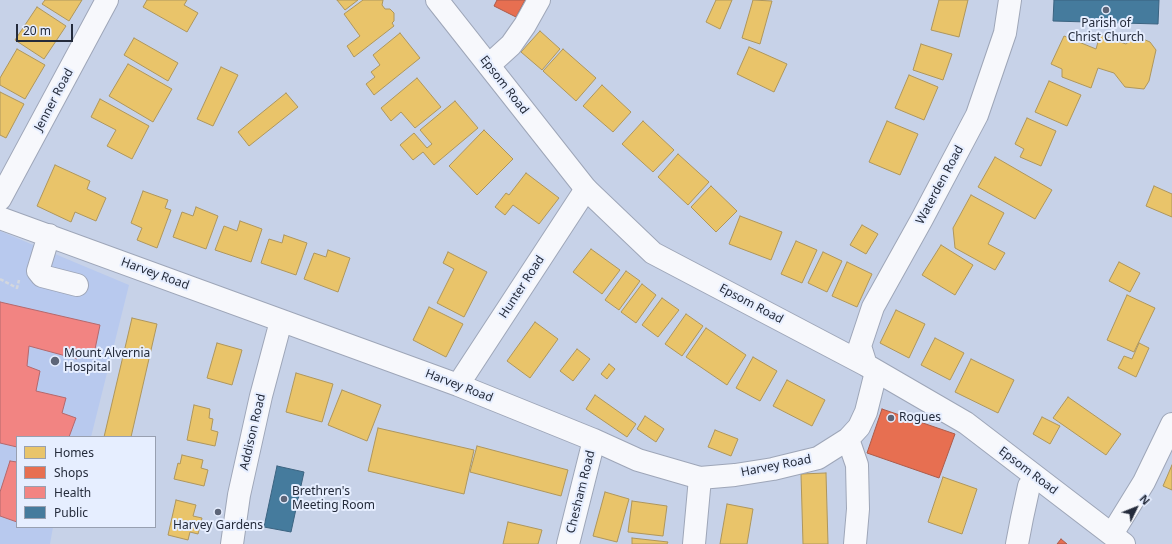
<!DOCTYPE html>
<style>
body{margin:0}
#map{position:relative;width:1172px;height:544px;overflow:hidden;background:#c7d2e8;font-family:"Noto Sans",sans-serif}
canvas{display:block}
.legend{position:absolute;left:16px;top:436px;width:140px;height:92px;box-sizing:border-box;background:#e6eeff;border:1px solid #98a0b1;margin:0;padding:5px 7px;list-style:none;font-size:12px;color:#242b3b}
.legend li{display:flex;align-items:center;gap:8px;height:20px}
.legend b{width:20px;border:1px solid #98a0b1}
.north{position:absolute;left:1116px;top:488px;width:40px;height:40px;-webkit-text-stroke:3px #e6eeff;paint-order:stroke;rotate:47deg;font-size:11px;font-weight:700;line-height:16px;text-align:center;color:#242b3b}
.north::after{content:'';display:block;margin:auto;width:14px;height:18px;background:#242b3b;clip-path:polygon(50% 0,100% 100%,50% 72%,0 100%)}
.scale{position:absolute;left:16px;top:24px;width:57px;height:18px;box-sizing:border-box;border:2px solid #242b3b;border-top:0;padding-left:5px;font-size:12px;line-height:14px;white-space:nowrap;color:#242b3b;-webkit-text-stroke:3px #e6eeff;paint-order:stroke}
</style>
<div id="map">
<canvas width="1172" height="544"></canvas>
<ul class="legend">
<li><b style="height:11px;background:#e9c46a"></b>Homes</li>
<li><b style="height:11px;background:#e76f51"></b>Shops</li>
<li><b style="height:11px;background:#f28482"></b>Health</li>
<li><b style="height:11px;background:#457b9d"></b>Public</li>
</ul>
<div class="north">N</div>
<div class="scale">20 m</div>
</div>
<script>
const g = document.querySelector('canvas').getContext('2d');
g.lineJoin = 'round';
function fill(path, color) { g.fillStyle = color; g.fill(path, 'evenodd'); }
const shape = rows => new Path2D(rows.map(r => 'M' + r).join(''));
function stroke(path, color, width, dash) { g.strokeStyle = color; g.lineWidth = width; g.lineCap = dash ? 'butt' : 'round'; g.setLineDash(dash || []); g.stroke(path); }
function label(font, color, halo, rows, align = 'center') {
  g.font = font + ' "Noto Sans",sans-serif'; g.lineWidth = 4; g.setLineDash([]); g.textBaseline = 'middle'; g.strokeStyle = halo; g.fillStyle = color; for (const [text, x, y, turn = 0] of rows) {
    g.save(); g.translate(x, y); g.rotate((+turn || 0) * Math.PI / 180); g.textAlign = isNaN(turn) ? turn : align; if (halo) g.strokeText(text, 0, 0); g.fillText(text, 0, 0); g.restore();
  }
}
fill(shape([
 [0,231,129,285,91,437,17,437,17,527,53,527,50,544,0,544]
]), '#b8c9ee');
const homes = shape([
 [45,0,82,0,69,21,42,4,45,0],
 [147,0,187,0,184,5,198,13,187,32,143,7,147,0],
 [337,0,358,0,345,10,337,0],
 [363,0,383,0,382,5,385,9,390,9,394,13,394,21,392,23,394,26,354,57,347,46,360,36,344,14,363,0],
 [716,0,732,0,720,29,706,22,716,0],
 [753,0,772,1,760,44,742,38,753,0],
 [939,0,968,0,959,37,931,30,939,0],
 [37,7,66,26,44,59,15,40,37,7],
 [540,31,560,49,542,70,521,52,540,31],
 [400,33,420,58,374,95,366,84,375,77,371,72,380,65,373,55,400,33],
 [1100,35,1126,44,1136,36,1150,42,1156,50,1149,81,1144,89,1125,87,1114,73,1098,68,1091,88,1062,77,1062,69,1051,64,1064,36,1096,49,1100,35],
 [134,38,178,63,168,81,124,55,134,38],
 [921,44,952,54,943,80,913,70,921,44],
 [749,47,787,64,774,92,737,74,749,47],
 [17,49,45,65,25,99,0,85,0,78,17,49],
 [563,49,596,78,576,101,543,71,563,49],
 [128,64,172,89,153,122,109,96,128,64],
 [221,67,238,75,213,126,197,119,221,67],
 [909,75,938,87,924,120,895,108,909,75],
 [417,78,441,107,415,128,401,112,391,121,381,108,417,78],
 [1049,81,1081,95,1067,126,1035,112,1049,81],
 [602,85,631,112,613,132,583,106,602,85],
 [0,92,24,104,6,138,0,135,0,92],
 [286,93,298,107,249,146,238,132,286,93],
 [100,99,149,126,132,159,107,146,116,130,91,117,100,99],
 [455,101,478,128,434,165,423,152,413,160,400,145,414,133,427,148,432,144,420,130,455,101],
 [1027,118,1056,131,1041,166,1020,157,1024,149,1015,144,1027,118],
 [643,121,674,150,653,172,622,144,643,121],
 [887,121,918,134,900,175,869,162,887,121],
 [484,130,513,159,477,195,449,166,484,130],
 [678,154,709,182,688,205,658,177,678,154],
 [995,157,1052,190,1035,219,978,187,995,157],
 [55,165,90,181,87,189,106,198,96,221,75,212,71,222,37,206,55,165],
 [526,173,559,198,539,224,513,205,505,215,495,207,506,193,509,195,526,173],
 [711,186,737,211,716,232,691,207,711,186],
 [1154,186,1172,194,1172,217,1146,206,1154,186],
 [143,191,168,200,165,208,171,210,157,248,137,240,142,228,131,223,143,191],
 [971,195,1004,213,988,244,1005,253,995,270,955,248,953,228,971,195],
 [196,207,218,216,206,249,173,237,182,212,193,216,196,207],
 [740,216,782,232,771,260,729,244,740,216],
 [240,221,262,229,251,262,215,250,224,226,237,231,240,221],
 [862,225,878,234,866,254,850,245,862,225],
 [284,235,307,243,296,275,261,263,269,239,282,243,284,235],
 [796,241,817,250,802,283,781,274,796,241],
 [941,245,973,265,955,295,922,275,941,245],
 [591,249,620,270,602,294,573,272,591,249],
 [328,250,350,258,338,292,304,279,314,253,326,257,328,250],
 [448,252,487,272,464,317,437,303,454,269,443,263,448,252],
 [823,252,842,261,827,292,808,283,823,252],
 [847,262,872,274,857,307,832,296,847,262],
 [1119,262,1140,273,1130,292,1109,281,1119,262],
 [626,271,640,281,619,310,605,300,626,271],
 [642,284,656,295,636,323,621,312,642,284],
 [1127,295,1155,308,1134,352,1107,340,1127,295],
 [662,298,679,310,658,337,642,325,662,298],
 [429,307,463,324,446,357,413,340,429,307],
 [896,310,925,324,909,358,880,343,896,310],
 [686,314,703,326,682,356,665,344,686,314],
 [132,318,157,324,131,437,104,437,132,318],
 [535,322,558,339,530,378,507,361,535,322],
 [706,328,746,355,727,385,686,357,706,328],
 [935,338,964,353,950,380,921,365,935,338],
 [217,343,242,350,232,385,207,378,217,343],
 [1139,343,1149,348,1136,377,1118,368,1124,356,1132,359,1139,343],
 [577,349,590,359,573,381,560,371,577,349],
 [753,357,777,371,760,401,736,388,753,357],
 [971,359,1014,380,998,413,955,392,971,359],
 [609,364,615,369,607,379,601,374,609,364],
 [296,373,333,384,322,422,286,412,296,373],
 [787,380,825,400,812,426,773,406,787,380],
 [342,390,381,405,367,441,328,425,342,390],
 [595,395,636,424,627,437,586,409,595,395],
 [1068,397,1121,434,1106,455,1053,418,1068,397],
 [194,405,210,409,209,418,213,419,211,430,218,432,215,446,187,440,194,405],
 [645,416,664,429,656,442,637,429,645,416],
 [1042,417,1060,426,1050,444,1033,434,1042,417],
 [378,428,474,450,464,494,368,471,378,428],
 [715,430,738,439,731,456,708,447,715,430],
 [477,446,568,470,561,496,470,472,477,446],
 [182,455,203,460,201,468,208,470,204,486,174,479,178,463,180,464,182,455],
 [1172,465,1172,490,1163,486,1172,465],
 [826,473,828,544,803,544,801,474,826,473],
 [943,477,977,489,962,534,928,522,943,477],
 [605,492,629,499,617,542,593,536,605,492],
 [176,500,196,505,193,516,202,518,198,534,190,532,188,540,168,535,176,500],
 [632,501,667,506,663,536,628,532,632,501],
 [727,504,753,509,747,544,720,544,727,504],
 [508,522,542,530,538,544,503,544,508,522],
 [632,538,668,542,667,544,632,544,632,538]
]);
fill(homes, '#e9c46a');
stroke(homes, '#ae965c', 1);
const shops = shape([
 [497,0,525,0,516,17,494,6,497,0],
 [882,409,955,434,939,478,867,453,882,409],
 [1061,539,1067,544,1057,544,1061,539]
]);
fill(shops, '#e76f51');
stroke(shops, '#ac5b4a', 1);
const health = shape([
 [0,302,100,325,94,354,80,349,77,359,29,346,27,366,40,371,36,391,66,398,62,413,76,418,69,437,17,437,17,447,0,443,0,302],
 [10,461,17,462,17,522,0,516,0,492,10,461]
]);
fill(health, '#f28482');
stroke(health, '#b4696d', 1);
const public = shape([
 [1054,0,1159,0,1158,24,1053,21,1054,0],
 [277,466,304,472,291,532,264,527,277,466]
]);
fill(public, '#457b9d');
stroke(public, '#3b6380', 1);
const minor = shape([
 [489,65,511,45,525,25,539,0],
 [0,199,107,0],
 [0,218,458,385,594,440,638,460,700,478,735,475,773,469,818,458,848,439,859,427,866,412,876,372],
 [49,235,38,271,42,276,77,285],
 [458,385,586,189],
 [848,439,857,465,858,509,855,544],
 [1112,534,1144,482,1172,424],
 [232,544,239,495,261,396,281,321],
 [568,544,594,440],
 [694,544,700,478],
 [1017,544,1022,518,1029,486,1036,478]
]);
const major = shape([
 [437,0,586,189,653,253,866,365,966,423,1124,544],
 [866,365,860,346,873,307,922,219,977,115,1005,33,1010,0]
]);
stroke(minor, '#9ea6b8', 24);
stroke(major, '#9ea6b8', 24);
stroke(shape([
 [0,279,17,288,19,280]
]), '#d3d7de', 2.5, [4, 2]);
stroke(minor, '#f7f8fc', 22);
stroke(major, '#f7f8fc', 22);
for (const [x, y, r, color] of [
 [1106,10,4,"#5d6578"],
 [55,361,5,"#5d6578"],
 [891,418,4,"#5d6578"],
 [284,499,4,"#5d6578"],
 [218,512,4,"#5d6578"]
]) { const dot = new Path2D(); dot.arc(x, y, r, 0, 2 * Math.PI); g.fillStyle = color; g.fill(dot); stroke(dot, '#e6eeff', 1.5); }
label('12px', '#242b3b', '#e6eeff', [
 ["Parish of",1106,24,"center"],
 ["Christ Church",1106,38,"center"],
 ["Mount Alvernia",64,354],
 ["Hospital",64,368],
 ["Rogues",899,418],
 ["Brethren's",292,492],
 ["Meeting Room",292,506],
 ["Harvey Gardens",218,526,"center"]
], 'left');
label('12px', '#242b3b', '#e6eeff', [
 ["Epsom Road",504,85,52],
 ["Jenner Road",54,100,-62],
 ["Waterden Road",940,185,-62],
 ["Harvey Road",155,274,20],
 ["Hunter Road",522,287,-57],
 ["Epsom Road",751,304,28],
 ["Harvey Road",459,386,21],
 ["Addison Road",253,432,-77],
 ["Harvey Road",776,466,-11],
 ["Epsom Road",1028,471,37],
 ["Chesham Road",581,492,-76]
]);
</script>
